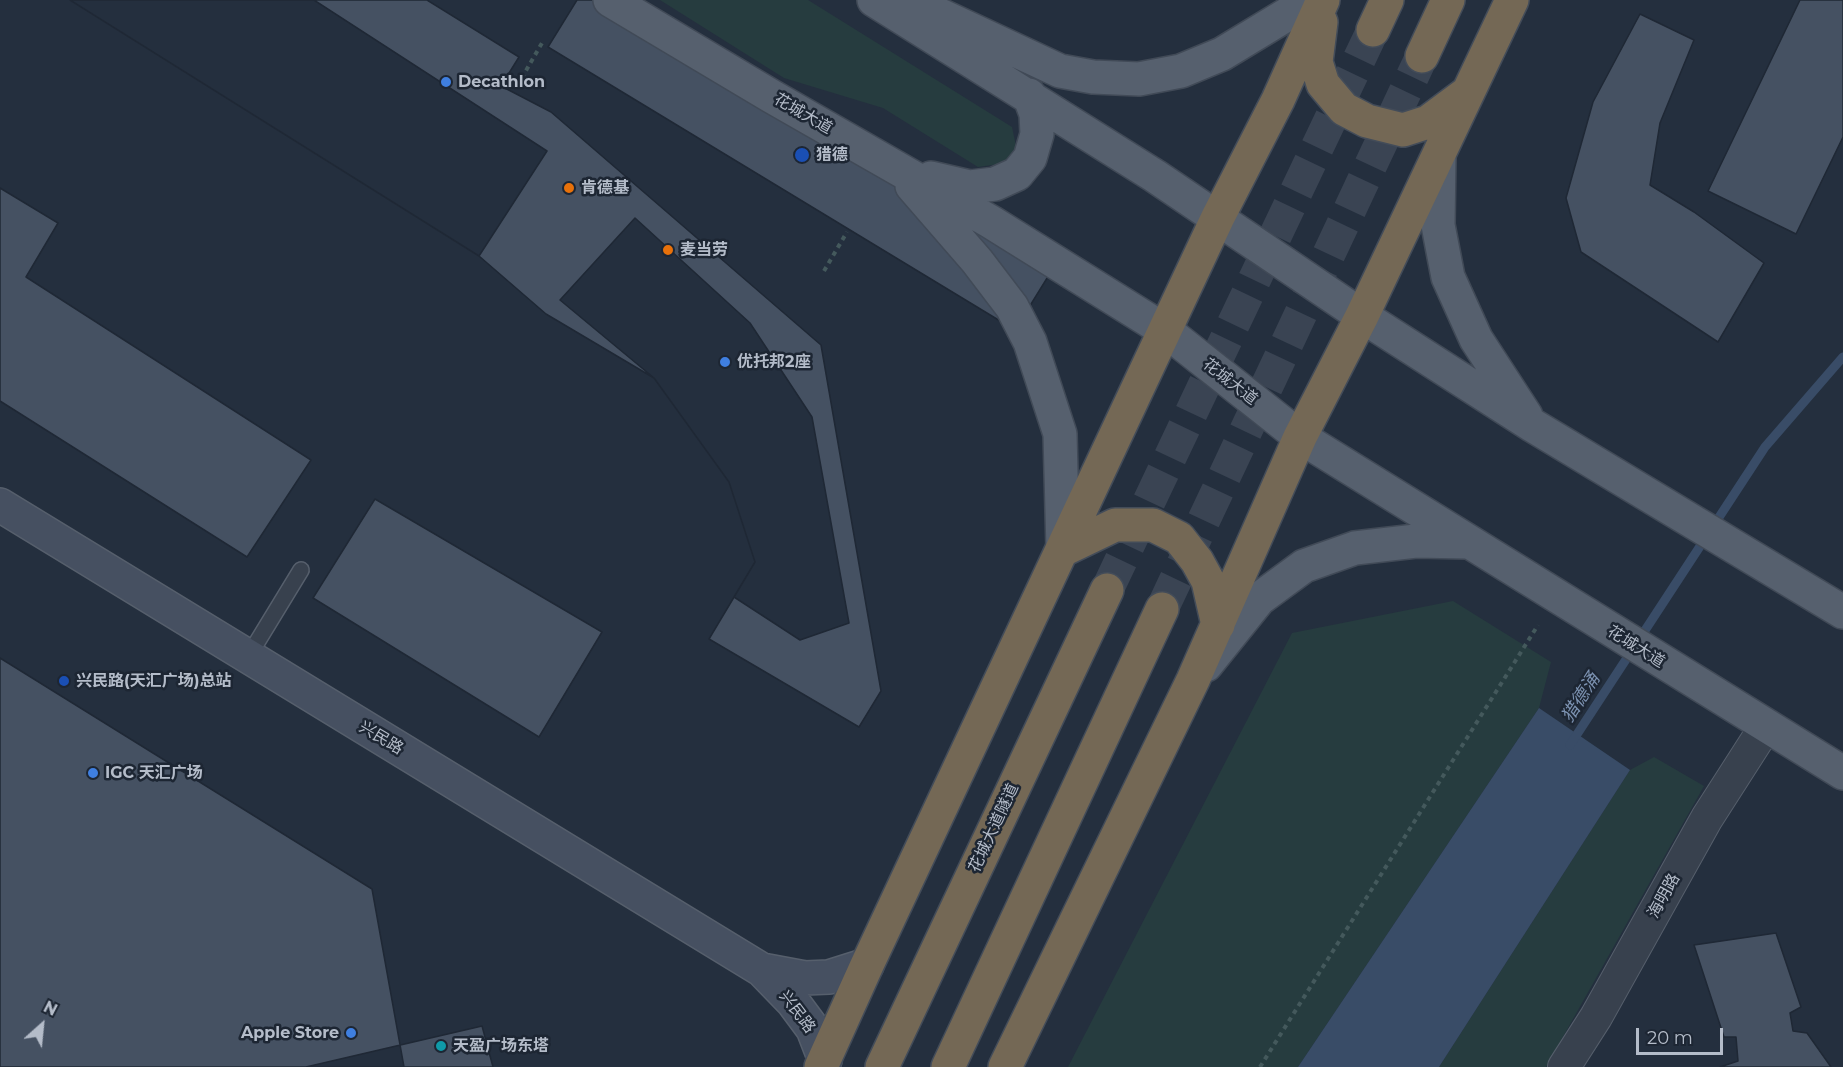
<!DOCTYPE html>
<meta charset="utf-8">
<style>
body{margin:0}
#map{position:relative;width:1843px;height:1067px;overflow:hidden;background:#242f3e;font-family:Montserrat,sans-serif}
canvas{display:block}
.north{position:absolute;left:12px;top:995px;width:60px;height:60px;-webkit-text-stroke:4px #1d2633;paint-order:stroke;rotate:27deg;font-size:16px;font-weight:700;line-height:24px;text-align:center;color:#b4bcc9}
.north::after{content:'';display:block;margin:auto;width:21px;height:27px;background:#b4bcc9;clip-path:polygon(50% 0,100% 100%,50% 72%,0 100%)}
.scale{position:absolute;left:1636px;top:1028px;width:87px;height:27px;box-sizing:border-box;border:3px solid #b4bcc9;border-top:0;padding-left:8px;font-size:18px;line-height:21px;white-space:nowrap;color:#b4bcc9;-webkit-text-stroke:4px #1d2633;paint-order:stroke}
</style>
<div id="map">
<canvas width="1843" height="1067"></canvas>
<div class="north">N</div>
<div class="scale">20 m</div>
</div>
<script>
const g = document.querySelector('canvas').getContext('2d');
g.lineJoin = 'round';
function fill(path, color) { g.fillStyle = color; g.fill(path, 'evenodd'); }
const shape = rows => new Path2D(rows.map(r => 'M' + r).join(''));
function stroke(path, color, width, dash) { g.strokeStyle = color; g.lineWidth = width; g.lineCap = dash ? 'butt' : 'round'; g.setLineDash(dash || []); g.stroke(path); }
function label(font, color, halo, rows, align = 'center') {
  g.font = font + ' Montserrat,"Noto Sans SC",sans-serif'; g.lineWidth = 5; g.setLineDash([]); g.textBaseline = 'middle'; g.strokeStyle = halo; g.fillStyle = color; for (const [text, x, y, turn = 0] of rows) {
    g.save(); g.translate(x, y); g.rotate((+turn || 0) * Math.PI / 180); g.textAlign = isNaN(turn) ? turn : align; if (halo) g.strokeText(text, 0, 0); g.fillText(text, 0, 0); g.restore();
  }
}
fill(shape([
 [660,0,808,0,1012,127,1016,146,1007,163,978,167,883,108,784,78],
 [1453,601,1551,662,1539,708,1298,1067,1068,1067,1292,633],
 [1654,757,1704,786,1546,1067,1439,1067,1630,770]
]), '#263c3f');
fill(shape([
 [1539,708,1630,770,1439,1067,1298,1067]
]), '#394c67');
stroke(shape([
 [1570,745,1765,447,1843,357]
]), '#394c67', 9);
const building = shape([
 [70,0,427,0,519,57,501,86,551,112,821,345,881,691,859,727,709,639,755,562,729,482,654,378,546,314,479,256,70,0],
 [70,0,314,0,547,151,479,256,70,0],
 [577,0,625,0,1057,262,1015,330,548,47,577,0],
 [1800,0,1843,0,1843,137,1796,234,1708,191,1800,0],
 [1640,14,1694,40,1660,123,1650,185,1694,212,1764,263,1718,342,1581,252,1566,198,1593,102,1640,14],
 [0,188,58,223,26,277,311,460,247,557,0,401,0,188],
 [635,218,750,323,812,417,849,623,800,640,734,597,755,562,729,482,654,378,560,300,635,218],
 [375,499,602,632,539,737,313,598,375,499],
 [0,658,372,889,404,1067,0,1067,0,658],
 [1776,933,1801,1007,1790,1013,1793,1031,1807,1033,1831,1067,1720,1067,1738,1061,1736,1037,1724,1037,1694,945,1776,933],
 [482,1026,493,1067,306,1067,482,1026]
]);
fill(building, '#455162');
stroke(building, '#1f2835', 1.5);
stroke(shape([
 [1107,590,1373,30],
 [1162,609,1422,56]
]), '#3a4453', 33, [33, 16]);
const lane = shape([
 [248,657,301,570]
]);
const street = shape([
 [1564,1067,1596,1017,1707,818,1766,726]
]);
const secondary = shape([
 [0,505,762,970,805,978,829,977,867,965],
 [762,970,793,1002,813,1029,825,1060]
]);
const primary = shape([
 [610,0,771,96,991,222,1166,331,1300,437,1843,773],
 [874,0,1155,176,1362,316,1532,425,1843,612],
 [910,1,1060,71,1093,77,1139,79,1181,71,1222,54,1311,0],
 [1439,158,1438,225,1448,277,1476,339,1526,416],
 [931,178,970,187,995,184,1017,174,1030,158,1037,134,1036,114,1029,95],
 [912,186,977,261,1012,307,1030,342,1060,434,1063,550],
 [1206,665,1259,599,1304,566,1355,548,1416,541,1466,542]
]);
const highway = shape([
 [1321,22,1316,62,1323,84,1344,109,1367,121,1403,130,1428,122,1467,93],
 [1373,30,1387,0],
 [1422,56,1448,0],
 [1063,550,1115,525,1153,525,1179,538,1197,561,1208,581,1218,625],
 [821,1067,867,965,1218,217,1278,100,1323,0],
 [882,1067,1107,590],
 [948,1067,1162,609],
 [1005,1067,1193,680,1300,437,1362,316,1512,0]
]);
stroke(lane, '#565f6c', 18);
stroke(street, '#565f6c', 34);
stroke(secondary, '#565f6c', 36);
stroke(primary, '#414a57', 36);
stroke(highway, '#434c59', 36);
stroke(shape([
 [517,86,542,43],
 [824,271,847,232],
 [1260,1067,1538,625]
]), '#44595c', 4, [4.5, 4.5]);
stroke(lane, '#38414e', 15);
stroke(street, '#38414e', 32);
stroke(secondary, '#465061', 33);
stroke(primary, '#56606e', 33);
stroke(highway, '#746855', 33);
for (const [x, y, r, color] of [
 [446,82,6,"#3f7fe0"],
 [802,155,8,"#1a4fb4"],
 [569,188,6,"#e8710a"],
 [668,250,6,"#e8710a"],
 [725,362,6,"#3f7fe0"],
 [64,681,6,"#1a4fb4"],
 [93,773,6,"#3f7fe0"],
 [351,1033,6,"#3f7fe0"],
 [441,1046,6,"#0f9aa8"]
]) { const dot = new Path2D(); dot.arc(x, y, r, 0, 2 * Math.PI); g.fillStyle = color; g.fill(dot); stroke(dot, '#1d2633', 2); }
label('bold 16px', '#b4bcc9', '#1d2633', [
 ["Decathlon",458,82],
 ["猎德",816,155],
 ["肯德基",581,188],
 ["麦当劳",680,250],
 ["优托邦2座",737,362],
 ["兴民路(天汇广场)总站",76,681],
 ["IGC 天汇广场",105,773],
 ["Apple Store",339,1033,"right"],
 ["天盈广场东塔",453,1046]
], 'left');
label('16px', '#b4bcc9', '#1d2633', [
 ["花城大道",803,114,30],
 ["花城大道",1230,382,38],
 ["花城大道",1636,647,32],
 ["兴民路",381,738,31],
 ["花城大道隧道",994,828,-65],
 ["海明路",1664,896,-61],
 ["兴民路",797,1012,53]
]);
label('italic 18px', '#7c92b1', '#1d2633', [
 ["猎德涌",1581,698,-57]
]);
</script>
